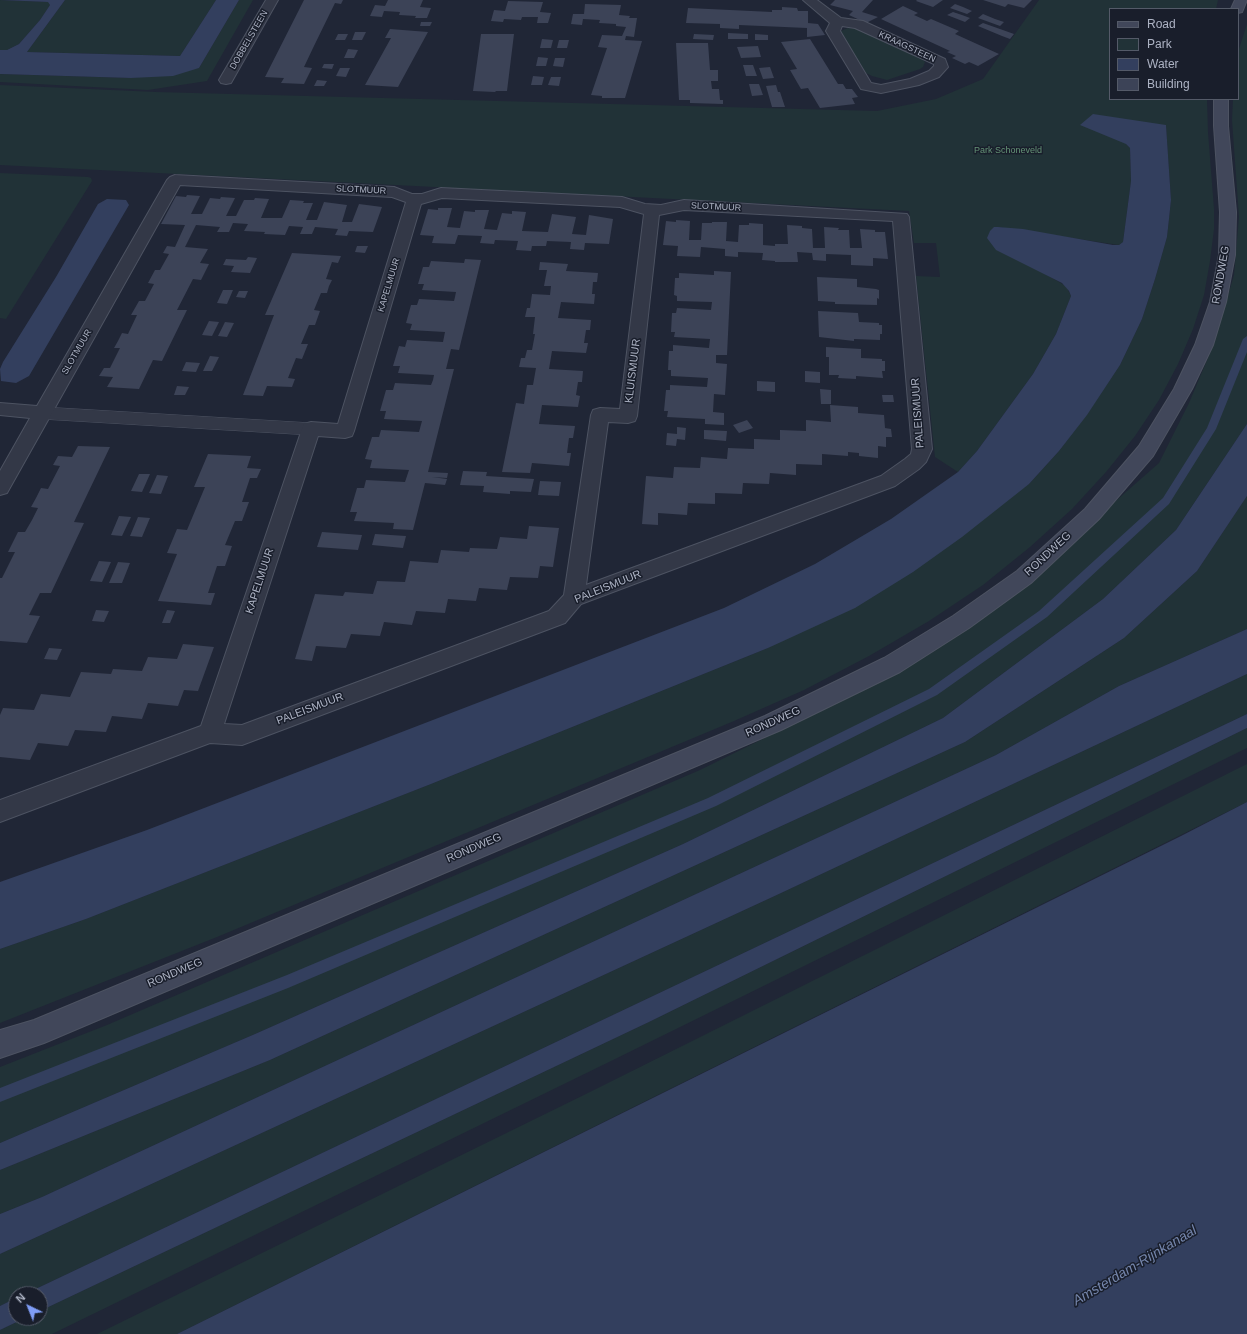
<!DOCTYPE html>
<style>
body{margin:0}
#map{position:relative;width:1247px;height:1334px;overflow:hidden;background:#202636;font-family:Arial,sans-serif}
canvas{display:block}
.legend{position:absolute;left:1109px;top:8px;width:130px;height:92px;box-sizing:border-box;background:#191e2b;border:1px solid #545a68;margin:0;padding:5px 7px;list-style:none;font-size:12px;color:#adb3c4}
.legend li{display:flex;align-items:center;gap:8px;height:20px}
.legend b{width:20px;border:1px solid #545a68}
.north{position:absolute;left:8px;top:1286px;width:40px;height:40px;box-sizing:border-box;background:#191e2b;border:1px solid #545a68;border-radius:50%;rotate:317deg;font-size:11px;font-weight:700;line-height:16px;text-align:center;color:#adb3c4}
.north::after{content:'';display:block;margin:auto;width:14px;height:18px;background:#7f9df6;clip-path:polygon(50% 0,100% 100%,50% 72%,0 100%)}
</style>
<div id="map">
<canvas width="1247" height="1334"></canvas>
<ul class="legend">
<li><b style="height:5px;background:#41475a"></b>Road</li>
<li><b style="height:11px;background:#213237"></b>Park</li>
<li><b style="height:11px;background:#333f5e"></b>Water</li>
<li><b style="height:11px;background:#3c4357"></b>Building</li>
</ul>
<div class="north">N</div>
</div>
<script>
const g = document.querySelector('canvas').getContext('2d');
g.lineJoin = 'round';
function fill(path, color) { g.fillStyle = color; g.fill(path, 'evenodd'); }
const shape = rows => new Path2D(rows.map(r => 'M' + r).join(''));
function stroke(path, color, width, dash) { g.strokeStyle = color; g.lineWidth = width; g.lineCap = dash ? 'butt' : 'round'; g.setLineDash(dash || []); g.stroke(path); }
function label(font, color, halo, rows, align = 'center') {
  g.font = font + ' Arial,sans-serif'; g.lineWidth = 3; g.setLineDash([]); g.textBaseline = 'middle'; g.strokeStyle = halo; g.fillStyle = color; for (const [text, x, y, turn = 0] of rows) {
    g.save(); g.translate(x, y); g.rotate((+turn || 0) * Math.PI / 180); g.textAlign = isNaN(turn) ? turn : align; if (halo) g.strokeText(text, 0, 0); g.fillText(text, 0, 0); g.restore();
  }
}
fill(shape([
 [0,0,49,2,50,5,40,20,19,44,7,50,0,50],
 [65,0,216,0,180,56,27,52],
 [239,0,253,0,207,81,148,90,0,82,0,74,131,78,199,68],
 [1039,0,1218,0,1216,9,1110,9,1110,99,1207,99,1208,132,1214,209,1214,229,1210,261,1204,295,1193,329,1178,364,1159,400,1135,436,1106,472,1072,509,1030,547,983,585,929,621,869,656,804,690,734,721,217,937,0,1023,0,949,86,919,431,784,768,648,1029,484,1059,451,1087,414,1120,365,1142,319,1155,279,1167,237,1171,200,1166,126,1126,144,1130,148,1131,181,1123,242,1119,245,998,227,1045,274,1066,286,1071,296,1056,334,1033,374,977,451,958,472,935,457,916,276,940,277,936,243,914,243,909,211,0,165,0,85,156,92,877,111,936,99,983,79],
 [1247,24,1247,424,1176,530,1103,599,943,718,683,844,255,1034,0,1143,0,1067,107,1025,700,770,888,677,1094,520,1159,463,1189,403,1213,346,1234,275,1239,217,1232,120,1233,99,1238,99,1238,52],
 [848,28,857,29,921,58,925,62,923,67,920,69,887,80,872,76,866,73,841,34,841,31],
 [0,173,88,177,91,178,92,181,6,319,0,318],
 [1247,496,1247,629,1119,686,996,755,42,1197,0,1214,0,1170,270,1060,965,742,1124,638,1197,571],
 [1247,674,1247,714,25,1294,16,1294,16,1298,0,1306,0,1254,779,894],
 [1247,728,1247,748,609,1062,52,1334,0,1334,0,1330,25,1318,40,1318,40,1311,649,1022],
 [1247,764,1247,802,177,1334,97,1334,592,1091]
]), '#213237');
fill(shape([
 [0,0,65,0,27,52,180,56,216,0,239,0,199,68,173,76,131,78,0,74,0,50,7,50,19,44,40,20,50,5,48,2],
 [1093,114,1166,125,1171,200,1169,219,1167,237,1155,279,1142,319,1120,365,1087,415,1059,451,1029,484,962,537,913,572,855,608,768,648,431,784,86,919,0,949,0,882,147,830,724,608,815,564,891,519,958,472,977,451,1033,374,1056,334,1071,296,1069,291,1062,283,996,250,987,238,990,231,994,227,998,227,1023,229,1113,245,1119,245,1123,242,1131,181,1130,148,1126,144,1080,125],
 [107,199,126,200,129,205,29,376,16,383,1,381,0,369,3,362,56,277,98,204],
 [1247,424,1247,496,1197,571,1124,638,965,742,270,1060,0,1170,0,1143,255,1034,683,844,943,718,1103,599,1176,530],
 [1247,629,1247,674,779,894,0,1254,0,1214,42,1197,996,755,1119,686],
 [1247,714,1247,728,649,1022,40,1311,40,1294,25,1294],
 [1247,802,1247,1334,177,1334,1181,836],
 [16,1298,16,1318,25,1318,0,1330,0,1306]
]), '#333f5e');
fill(shape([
 [1247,336,1247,352,1216,429,1169,504,1047,617,937,695,716,806,288,988,0,1102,0,1088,287,975,708,798,929,689,1039,611,1163,498,1207,428,1243,339,1247,336]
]), '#333f5e');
fill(shape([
 [304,0,343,0,341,4,335,3,313,48,304,67,312,68,304,84,281,83,284,78,265,77],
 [388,0,423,0,420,7,431,8,427,18,415,18,416,16,399,15,400,12,384,11,382,17,370,16,375,5,385,6],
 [835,0,873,0,862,12,878,17,866,23,849,15,853,11,830,5],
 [917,0,943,0,933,7,916,1],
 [983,0,1032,0,1024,8,1008,4,1005,7],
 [508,1,543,2,540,12,551,13,548,23,537,23,538,17,522,17,521,20,504,19,503,22,491,21,494,10,505,11],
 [585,4,621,5,619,15,630,16,629,18,637,18,634,37,626,36,625,40,642,41,625,98,602,98,602,96,591,95,607,48,598,47,602,35,622,36,626,27,616,26,616,24,599,23,600,20,583,19,582,25,571,24,573,14,584,14],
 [955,4,963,7,972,11,967,14,950,8],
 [903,6,918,13,914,15,927,21,931,19,959,31,955,34,999,54,978,66,969,62,965,64,952,58,956,56,947,52,950,51,881,19],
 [782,7,797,8,798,11,808,11,808,23,818,24,825,35,807,37,807,28,739,25,739,29,720,28,720,24,686,23,688,8,772,12,772,10,782,10],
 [953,12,962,15,970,18,965,22,947,15],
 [983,14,995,19,1004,22,1000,26,978,18],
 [421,22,432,22,430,26,420,26],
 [983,23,1000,29,1014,34,1010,39,1002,36,978,26],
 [390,29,428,32,398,87,365,85,391,38,385,38],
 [355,32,366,32,362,40,352,40],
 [728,33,748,34,748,39,728,39],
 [338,34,348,34,345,40,335,40],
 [481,34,514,34,507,91,496,91,495,92,473,91],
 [694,34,714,35,713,40,693,39],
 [755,34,768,35,768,40,755,40],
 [542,39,553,40,551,48,540,48],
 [810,39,838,84,843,84,846,89,852,89,858,97,852,98,855,104,820,108,808,88,801,89,790,70,797,69,781,42],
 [559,40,569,40,567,48,557,48],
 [676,43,708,43,710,70,718,70,718,81,711,81,712,89,719,89,720,100,723,100,723,104,690,103,690,100,679,100],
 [758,46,761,57,741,58,737,47],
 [348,49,358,50,354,58,344,58],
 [538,57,548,58,546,66,536,66],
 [555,58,565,58,563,67,553,66],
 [324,64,334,64,332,69,322,68],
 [743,65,753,65,757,76,746,76],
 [770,67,774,78,763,79,759,68],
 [340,68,350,68,346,77,336,76],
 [533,76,544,77,542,85,531,85],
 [551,77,561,77,559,86,548,85],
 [317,80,327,81,324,86,314,86],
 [749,84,759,84,763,95,752,96],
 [776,85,778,92,780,92,785,107,772,107,766,86],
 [187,195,200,196,191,214,202,214,210,198,220,199,221,197,235,198,226,216,236,216,244,200,254,200,255,198,269,199,261,218,282,218,290,200,304,201,303,203,313,203,306,220,317,220,324,202,347,205,342,222,352,222,359,204,382,207,373,232,349,231,347,236,335,235,338,229,315,227,312,234,300,234,303,227,289,226,285,235,264,234,265,232,244,231,248,224,233,223,229,232,217,232,220,227,196,225,185,247,208,249,200,263,209,264,201,280,193,279,177,310,187,310,162,361,153,360,139,389,107,387,113,377,99,376,104,368,110,368,120,348,114,348,118,341,122,333,128,334,137,315,131,315,139,301,145,301,154,284,148,283,155,270,160,270,169,254,163,253,167,246,175,247,185,225,161,224,176,196,186,197],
 [438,208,452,208,447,227,460,228,464,211,475,212,475,210,489,210,484,229,497,230,502,213,512,214,512,211,526,212,522,231,548,232,552,214,576,217,572,234,586,235,589,215,613,219,609,244,585,243,584,250,570,249,571,242,547,241,546,246,532,246,531,251,516,250,518,241,495,240,494,244,480,243,482,236,458,235,455,244,432,243,434,236,420,235,428,209,438,210],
 [676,220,690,221,689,240,701,240,702,223,712,223,712,222,727,222,726,241,738,242,739,225,749,225,749,223,763,224,763,245,775,246,775,244,788,244,787,225,802,226,802,228,812,229,813,248,825,248,824,227,839,228,838,230,849,230,850,248,862,248,860,229,875,230,875,232,885,232,888,259,873,258,873,266,851,265,851,255,826,254,826,261,813,260,812,253,797,252,798,262,775,262,775,261,762,260,763,253,738,252,738,257,725,256,725,249,701,247,700,257,677,256,678,246,663,245,666,221,676,222],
 [357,246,368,246,365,253,355,252],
 [292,253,341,256,338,263,332,262,326,279,332,280,329,286,327,293,321,293,314,310,320,311,315,325,309,325,301,344,308,344,302,359,296,358,288,378,295,379,292,387,267,386,263,396,243,395,274,315,265,315],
 [248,257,257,258,250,273,231,272,234,266,223,265,226,259,246,260],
 [465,259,481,260,459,350,451,349,446,369,454,369,428,472,448,473,447,478,432,477,447,479,445,485,425,483,413,530,393,529,394,523,354,521,357,512,350,512,357,488,364,488,366,480,405,482,409,470,370,468,372,460,365,459,372,437,379,437,381,430,419,432,422,421,384,419,386,411,380,411,386,390,393,390,395,383,431,385,433,380,434,375,398,373,400,366,393,366,399,346,405,347,407,340,443,342,445,332,410,330,412,324,406,323,411,305,417,305,419,299,454,301,455,297,456,292,422,290,424,284,418,284,423,267,429,267,431,261,464,263],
 [540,262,568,264,566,271,598,273,597,282,593,282,592,294,595,294,594,304,561,302,558,318,591,320,590,330,586,330,584,343,588,343,586,353,552,351,549,369,583,371,582,382,578,382,576,395,580,396,578,407,542,405,539,424,575,426,573,438,569,438,567,453,571,453,569,466,532,463,530,473,502,472,516,403,524,404,527,385,533,385,536,368,519,367,521,358,525,358,527,350,532,350,535,334,533,334,535,317,525,317,527,308,530,308,532,294,550,295,551,286,544,286,547,270,539,270],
 [714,271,731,272,727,355,716,355,716,363,727,364,725,395,714,394,713,412,724,413,724,425,705,424,705,419,667,417,668,411,664,411,666,390,670,390,670,385,707,387,708,378,671,376,671,370,668,370,669,351,673,351,673,345,709,348,710,339,674,337,675,332,671,332,672,313,676,313,677,308,711,310,712,302,677,301,677,296,674,295,675,278,679,278,679,273,714,275],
 [817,277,857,279,857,287,876,289,879,290,879,299,877,298,877,305,835,304,835,302,818,301],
 [223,290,233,290,227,304,217,303],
 [239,291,248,291,245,298,236,297],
 [818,311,858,313,859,322,879,323,879,325,882,325,882,334,880,334,880,340,854,339,854,341,819,337],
 [209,321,219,322,212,336,202,335],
 [225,322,234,323,227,337,218,336],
 [826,347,861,349,861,358,882,359,882,361,885,361,885,371,882,371,883,378,856,376,856,379,838,378,839,375,829,375,829,357,826,357],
 [210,356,219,357,212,371,203,371],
 [186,362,200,363,196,372,182,371],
 [805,371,820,372,820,383,805,382],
 [757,381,775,382,775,392,757,391],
 [177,386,189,387,185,395,174,395],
 [820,389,831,390,831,404,821,404],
 [882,395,893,395,894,402,883,402],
 [830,405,858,407,858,413,884,415,885,428,891,429,892,437,886,437,886,447,878,446,878,458,859,456,859,453,848,452,848,456,822,454,822,465,796,464,796,475,770,473,769,484,743,483,742,494,715,493,715,504,688,503,687,515,658,513,658,525,642,524,646,476,673,478,674,467,700,468,701,457,727,459,728,448,754,449,754,439,780,440,780,430,806,431,806,420,831,422],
 [747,420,753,428,739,433,733,425],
 [677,427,686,428,685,440,677,439,676,446,666,445,667,433,677,434],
 [704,430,727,431,726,441,704,439],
 [78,446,110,447,74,522,84,523,51,593,40,593,29,615,40,616,27,643,0,641,0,578,2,578,15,552,8,552,18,532,25,532,32,520,38,508,31,507,36,498,41,488,48,489,60,466,53,465,58,456,72,457],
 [208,454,251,456,247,468,261,469,257,478,250,478,242,502,249,502,242,521,235,521,225,545,232,546,225,566,217,566,208,593,215,593,211,605,158,601,177,554,167,553,177,529,187,530,205,487,194,487],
 [463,471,487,472,486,476,534,479,531,492,510,491,510,494,483,492,484,486,460,485],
 [139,474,150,474,142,492,131,491],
 [157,475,168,476,161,494,149,493],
 [540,481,561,482,559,496,538,495],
 [119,516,131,517,122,536,111,535],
 [138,517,150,518,142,537,130,536],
 [529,526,559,528,553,567,540,566,538,578,510,577,507,590,479,588,476,601,448,599,445,613,416,611,412,625,384,622,380,636,351,634,346,648,316,646,312,661,295,659,315,594,343,596,345,592,373,594,377,581,405,582,410,561,438,563,441,550,469,552,470,548,497,549,500,537,527,539],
 [322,532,362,535,358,550,317,547],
 [375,534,406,536,403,548,372,545],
 [99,561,111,562,102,582,90,581],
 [118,562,130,563,122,583,109,583],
 [96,610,109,611,104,622,92,621],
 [167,610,175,611,170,623,162,623],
 [183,644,214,647,198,691,184,690,178,706,148,703,142,719,112,716,106,732,75,730,68,746,38,743,30,760,0,757,0,715,3,708,34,710,41,694,70,697,81,672,111,674,113,669,142,671,148,657,177,659],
 [49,648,62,649,57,660,44,659]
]), '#3c4357');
const service = shape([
 [42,407,311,423,317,424,320,429,317,434,311,435,42,419,36,417,33,413,36,409,42,407]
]);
const minor = shape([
 [266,0,278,0,231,83,226,84,221,83,219,80,266,0],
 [803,0,817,0,841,18,863,21,945,59,948,67,939,77,919,85,881,93,861,89,826,31,830,23,803,0],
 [842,26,855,28,934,64,934,66,929,71,910,79,881,85,871,83,840,31,842,26],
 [175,175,394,187,412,194,422,194,441,188,622,197,645,204,661,205,684,200,907,214,909,217,932,449,926,462,919,469,895,486,581,604,565,623,242,745,210,743,0,822,0,800,201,726,302,429,304,424,311,422,338,424,406,202,392,197,180,185,7,493,0,495,0,471,30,418,0,415,0,403,37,406,167,180,170,177,175,175],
 [442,198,620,207,644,214,620,409,600,408,593,410,591,415,564,595,549,611,242,725,224,724,318,436,345,438,352,436,354,431,421,204,442,198],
 [684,210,893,221,912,449,911,454,905,459,881,476,586,585,608,422,628,423,635,421,637,416,659,215,684,210]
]);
const secondary = shape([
 [1235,0,1247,0,1242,12,1238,13,1238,9,1231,9,1235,0],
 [1214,99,1228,99,1228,126,1236,212,1235,255,1226,302,1213,345,1192,389,1153,456,1099,519,1031,583,969,628,900,672,781,730,44,1043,0,1058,0,1030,34,1020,765,716,884,658,953,616,1017,571,1085,509,1139,446,1174,389,1195,345,1210,302,1219,255,1220,212,1214,126,1214,99]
]);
stroke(service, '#4d5362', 1);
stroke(minor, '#4d5362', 2);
stroke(secondary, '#4d5362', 2);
fill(service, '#333847');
fill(minor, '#333847');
fill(secondary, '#41475a');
label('9px', '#adb3c4', '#191e2b', [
 ["DOBBELSTEEN",249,40,-60],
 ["KRAAGSTEEN",907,47,25],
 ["SLOTMUUR",361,190,3],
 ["SLOTMUUR",716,207,3],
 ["KAPELMUUR",389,285,-73],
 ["SLOTMUUR",77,352,-60]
]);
label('9px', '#659376', '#191e2b', [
 ["Park Schoneveld",1008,151]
]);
label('11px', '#adb3c4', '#191e2b', [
 ["RONDWEG",1221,275,-80],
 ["KLUISMUUR",633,371,-83],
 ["PALEISMUUR",918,413,-94],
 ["RONDWEG",1048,554,-43],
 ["KAPELMUUR",260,581,-72],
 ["PALEISMUUR",608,587,-22],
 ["PALEISMUUR",310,709,-21],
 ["RONDWEG",773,722,-24],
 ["RONDWEG",474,848,-23],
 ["RONDWEG",175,973,-23]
]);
label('italic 14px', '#7586ac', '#191e2b', [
 ["Amsterdam-Rijnkanaal",1135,1266,-31]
]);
</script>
